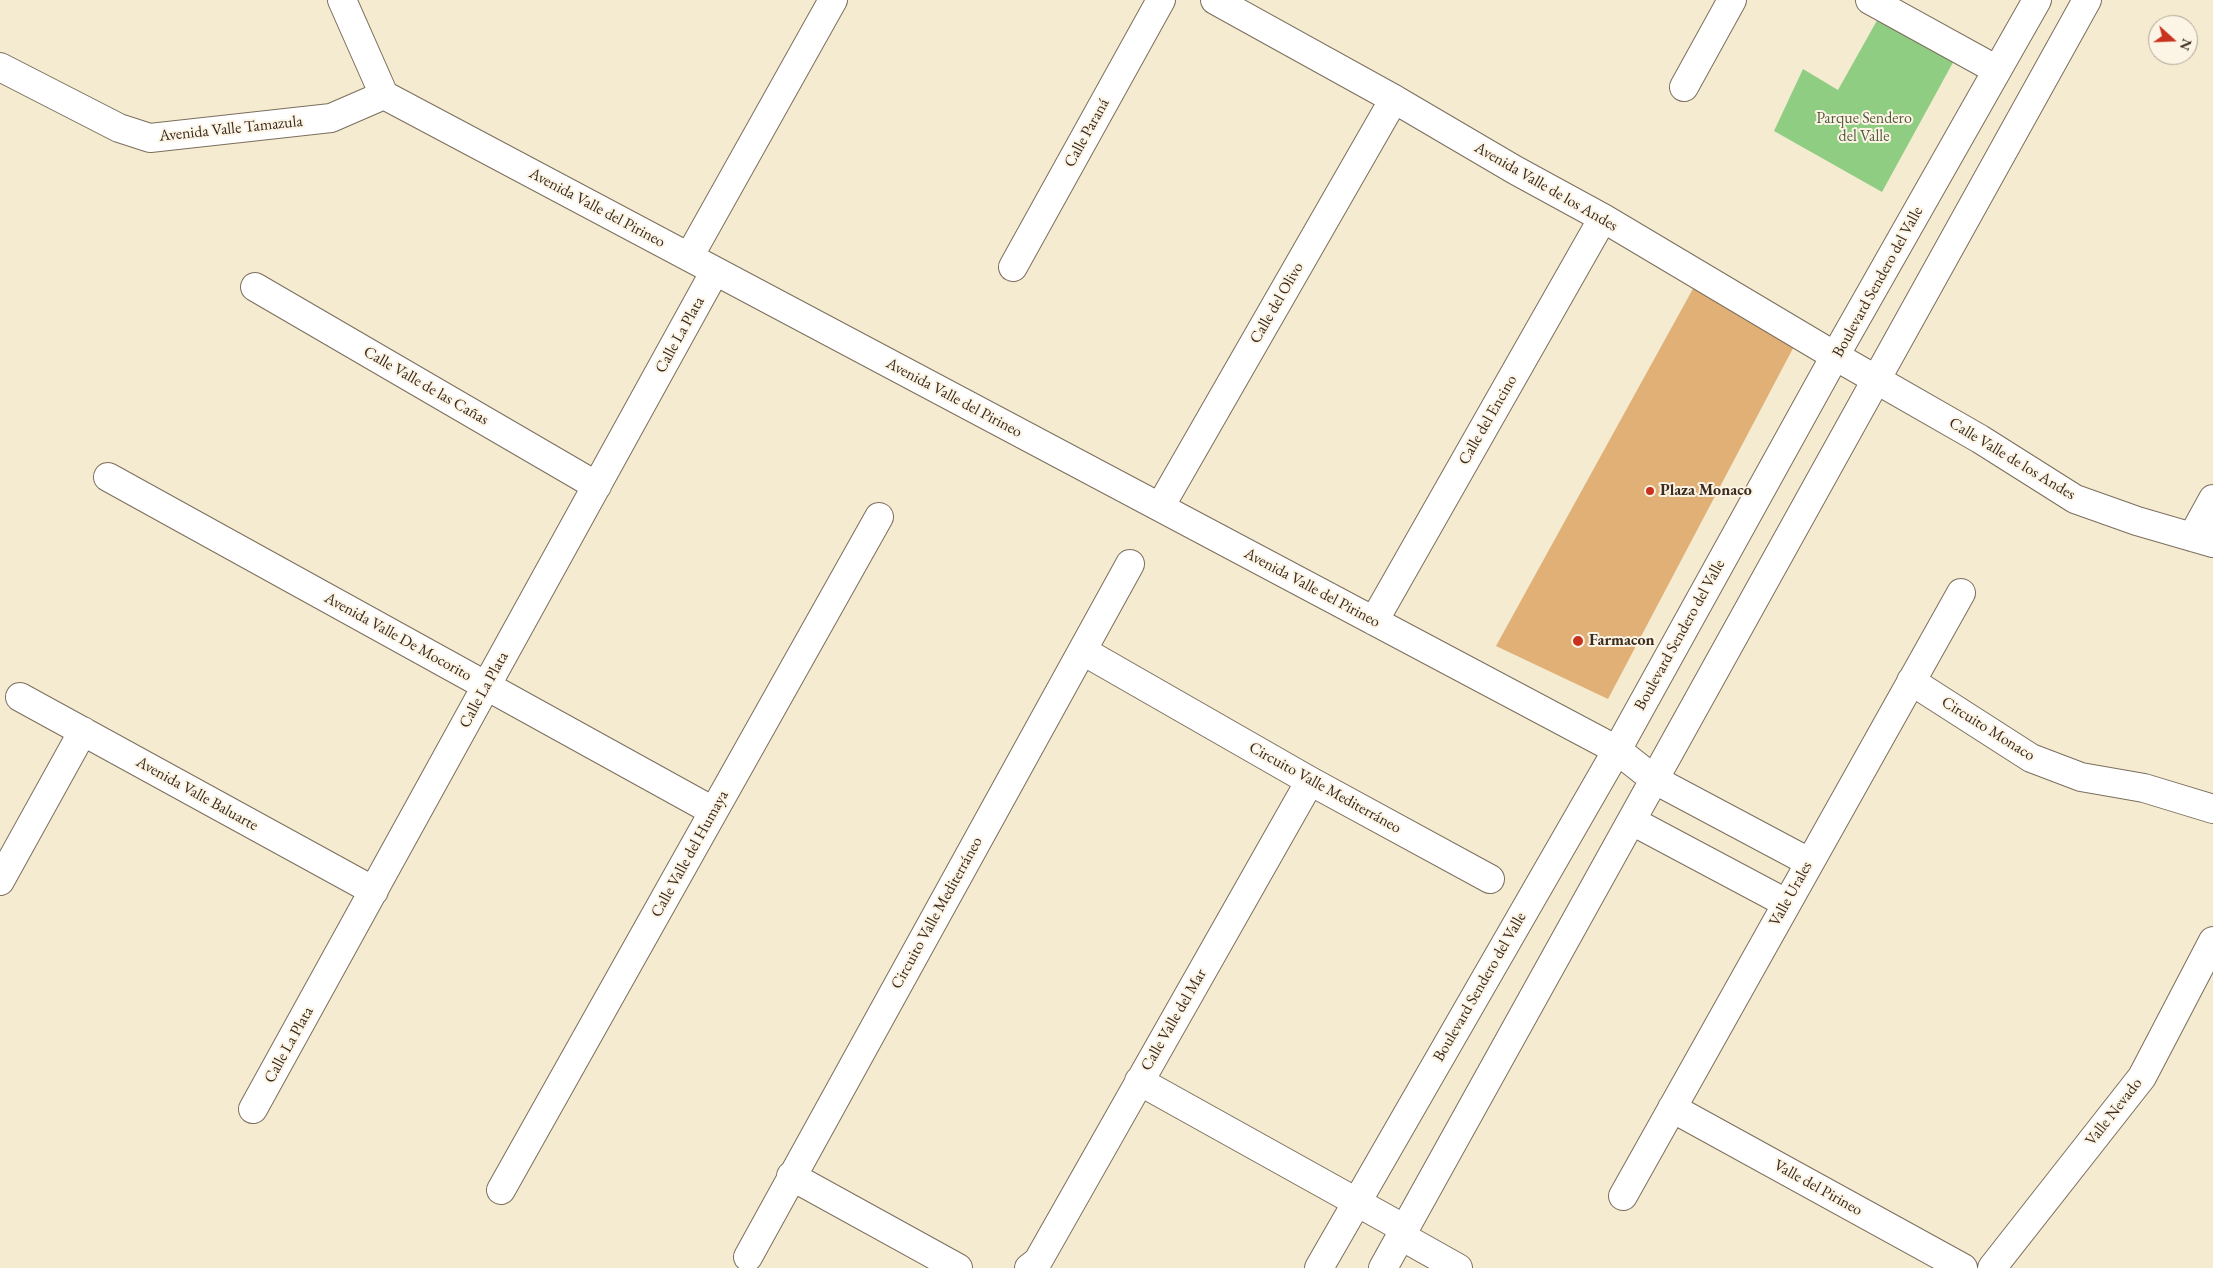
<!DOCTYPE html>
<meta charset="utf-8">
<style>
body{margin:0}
#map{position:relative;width:2213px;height:1268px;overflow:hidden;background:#f4ebd1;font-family:"EB Garamond",serif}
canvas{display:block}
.north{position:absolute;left:2148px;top:15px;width:50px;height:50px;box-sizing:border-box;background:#fcf5e5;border:1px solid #afa495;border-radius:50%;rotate:110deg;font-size:14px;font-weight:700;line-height:20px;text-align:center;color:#3b2a1e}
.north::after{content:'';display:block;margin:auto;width:18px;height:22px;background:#c8321e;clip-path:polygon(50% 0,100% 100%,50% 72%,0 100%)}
</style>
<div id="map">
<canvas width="2213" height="1268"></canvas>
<div class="north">N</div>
</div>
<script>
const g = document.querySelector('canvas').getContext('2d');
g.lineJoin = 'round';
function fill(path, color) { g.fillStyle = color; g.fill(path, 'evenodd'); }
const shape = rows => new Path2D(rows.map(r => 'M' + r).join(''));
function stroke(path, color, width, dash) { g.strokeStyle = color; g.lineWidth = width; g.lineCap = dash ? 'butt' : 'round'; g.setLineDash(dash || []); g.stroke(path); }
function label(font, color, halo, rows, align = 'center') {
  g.font = font + ' "EB Garamond",serif'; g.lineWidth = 4; g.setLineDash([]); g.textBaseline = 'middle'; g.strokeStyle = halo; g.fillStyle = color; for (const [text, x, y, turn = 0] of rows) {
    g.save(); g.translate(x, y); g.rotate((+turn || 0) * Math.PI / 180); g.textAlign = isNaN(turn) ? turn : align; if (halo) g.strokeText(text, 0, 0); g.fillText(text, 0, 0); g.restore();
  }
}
fill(shape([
 [1884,8,1962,46,1882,192,1774,131,1803,69,1838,90]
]), '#8fcd83');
fill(shape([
 [1700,276,1800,335,1608,699,1496,646]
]), '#e0b076');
const minor = shape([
 [342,0,384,95,1617,750,1655,780,1809,862],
 [1215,0,1394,99,1515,170,1603,218,1835,356,1980,439,2075,499,2137,521,2213,543],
 [1870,0,1997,70],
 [0,67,119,128,150,138,331,118,384,95],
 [1684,87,1732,0],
 [689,257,833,0],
 [1013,267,1161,0],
 [255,287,597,486],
 [108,477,713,811],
 [1160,507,1394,99],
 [2192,537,2213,499],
 [1374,621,1603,218],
 [1083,651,1310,781,1490,879],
 [1911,681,2031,758,2081,777,2144,788,2213,809],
 [20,697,374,891],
 [1632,821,1786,903],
 [0,881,83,731],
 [1139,1081,1405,1229],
 [1672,1108,1963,1268],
 [253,1109,715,271],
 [791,1176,958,1268],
 [501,1190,879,517],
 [1623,1196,1961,593],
 [1401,1236,1458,1268],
 [748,1257,1130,564],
 [1029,1268,1038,1261,1310,781],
 [1992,1268,2142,1077,2213,941]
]);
const tertiary = shape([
 [1319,1268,1617,750,1835,356,2037,0],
 [1383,1268,2087,0]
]);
stroke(minor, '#7c6e5d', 30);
stroke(tertiary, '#7c6e5d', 30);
stroke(minor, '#fff', 28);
stroke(tertiary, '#fff', 28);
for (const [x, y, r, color] of [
 [1650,491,5,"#c8321e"],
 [1578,641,6,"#c8321e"]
]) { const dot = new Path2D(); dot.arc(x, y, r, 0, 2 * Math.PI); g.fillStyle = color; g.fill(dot); stroke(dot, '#fcf5e5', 2); }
label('16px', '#545b3c', '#fcf5e5', [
 ["Parque Sendero",1864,119],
 ["del Valle",1864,137]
]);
label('16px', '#3b2a1e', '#fcf5e5', [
 ["Avenida Valle Tamazula",231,129,-6],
 ["Calle Paraná",1087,133,-61],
 ["Avenida Valle de los Andes",1546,187,30],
 ["Avenida Valle del Pirineo",597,208,28],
 ["Boulevard Sendero del Valle",1878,282,-61],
 ["Calle del Olivo",1277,303,-60],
 ["Calle La Plata",680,335,-61],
 ["Calle Valle de las Cañas",426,386,30],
 ["Avenida Valle del Pirineo",954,398,28],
 ["Calle del Encino",1488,420,-60],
 ["Calle Valle de los Andes",2012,459,31],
 ["Avenida Valle del Pirineo",1312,588,28],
 ["Boulevard Sendero del Valle",1680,635,-61],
 ["Avenida Valle De Mocorito",398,637,29],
 ["Calle La Plata",484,690,-61],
 ["Circuito Monaco",1988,729,32],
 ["Circuito Valle Mediterráneo",1325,788,29],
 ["Avenida Valle Baluarte",197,794,29],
 ["Calle Valle del Humaya",690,854,-61],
 ["Valle Urales",1791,894,-61],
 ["Circuito Valle Mediterráneo",937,913,-61],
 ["Boulevard Sendero del Valle",1480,987,-60],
 ["Calle Valle del Mar",1174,1020,-60],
 ["Calle La Plata",289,1045,-61],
 ["Valle Nevado",2114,1112,-52],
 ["Valle del Pirineo",1818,1188,29]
]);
label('bold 16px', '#3b2a1e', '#fcf5e5', [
 ["Plaza Monaco",1660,491],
 ["Farmacon",1589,641]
], 'left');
</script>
